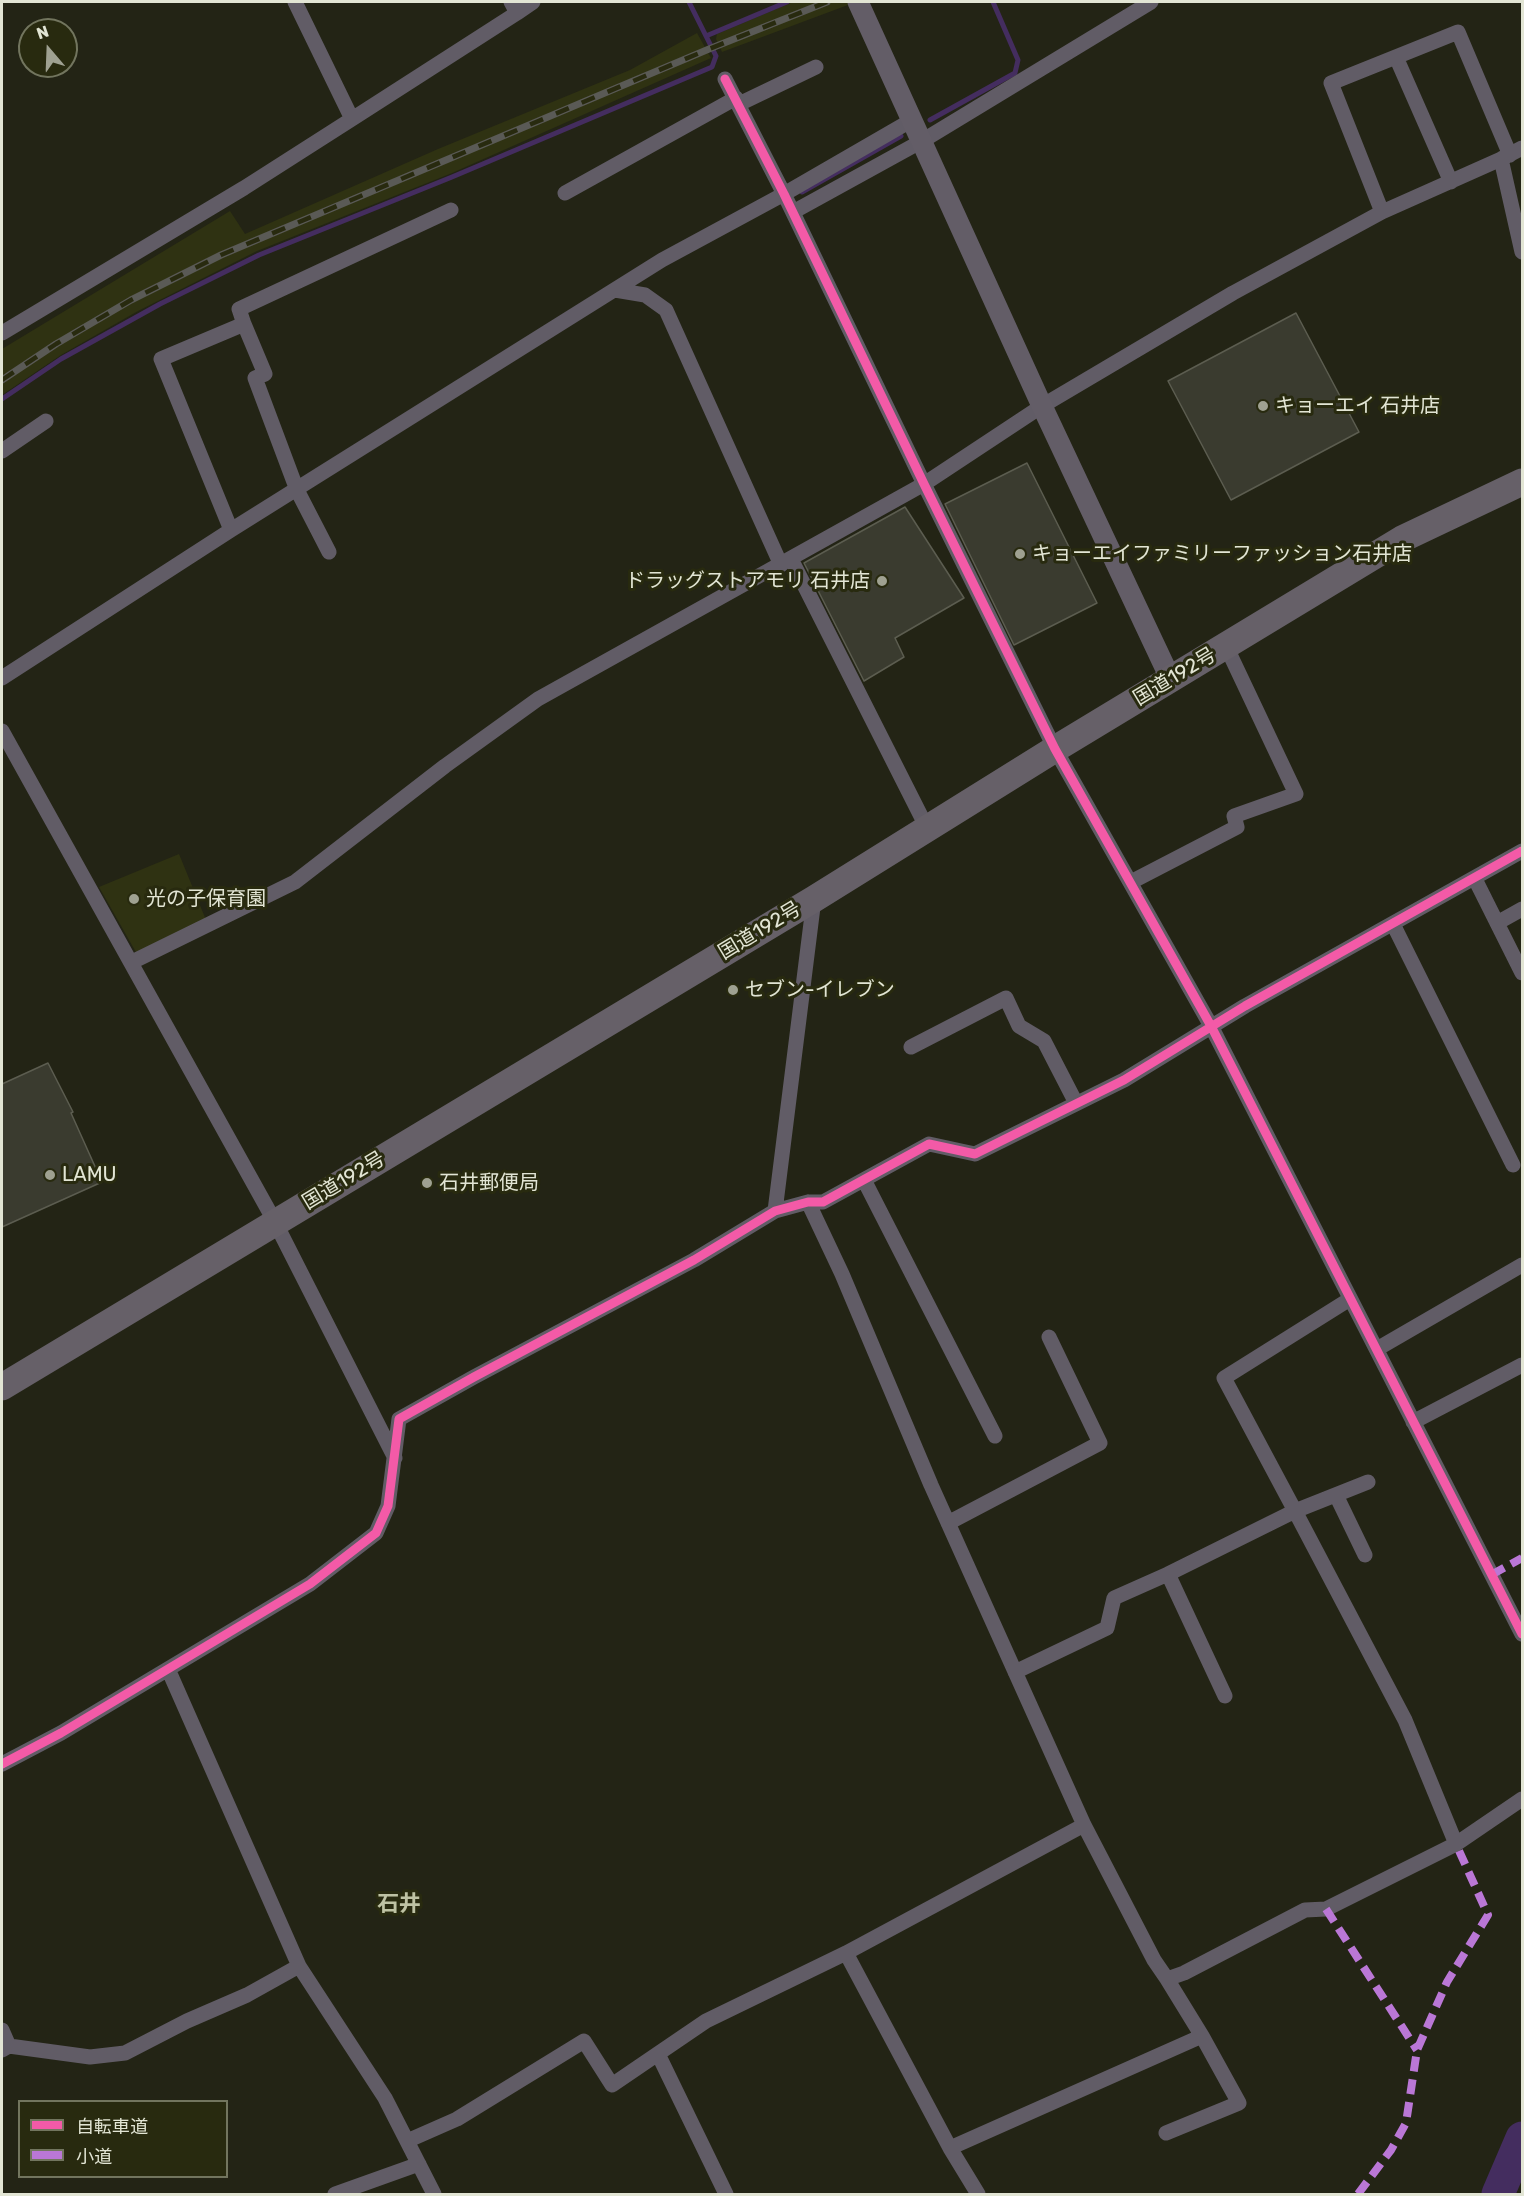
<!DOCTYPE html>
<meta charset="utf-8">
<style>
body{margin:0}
#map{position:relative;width:1524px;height:2196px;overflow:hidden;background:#232415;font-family:Rubik,"Noto Sans JP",sans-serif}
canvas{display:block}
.frame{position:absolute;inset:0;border:3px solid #e2e5d4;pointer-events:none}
.legend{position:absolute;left:18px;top:2100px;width:210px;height:78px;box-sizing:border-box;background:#282a0f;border:2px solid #72755e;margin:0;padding:8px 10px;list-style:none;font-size:18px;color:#e2e5d4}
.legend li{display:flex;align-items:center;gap:12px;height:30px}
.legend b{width:30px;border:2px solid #72755e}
.north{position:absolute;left:18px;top:18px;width:60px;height:60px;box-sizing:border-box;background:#282a0f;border:2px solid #72755e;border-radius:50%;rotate:341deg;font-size:16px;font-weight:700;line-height:24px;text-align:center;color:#e2e5d4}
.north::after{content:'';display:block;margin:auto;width:21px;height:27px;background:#9fa191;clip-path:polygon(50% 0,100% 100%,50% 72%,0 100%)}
</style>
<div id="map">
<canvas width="1524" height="2196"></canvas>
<div class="frame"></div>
<ul class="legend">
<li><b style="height:8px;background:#f35aa7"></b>自転車道</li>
<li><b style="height:8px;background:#ba77d6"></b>小道</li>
</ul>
<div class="north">N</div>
</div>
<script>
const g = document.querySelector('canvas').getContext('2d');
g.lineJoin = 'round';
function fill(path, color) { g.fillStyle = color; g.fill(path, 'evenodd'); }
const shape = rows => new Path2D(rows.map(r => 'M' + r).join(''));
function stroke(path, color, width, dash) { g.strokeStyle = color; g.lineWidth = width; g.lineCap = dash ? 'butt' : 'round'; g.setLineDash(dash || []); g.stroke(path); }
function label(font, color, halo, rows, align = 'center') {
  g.font = font + ' Rubik,"Noto Sans JP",sans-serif'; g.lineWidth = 6; g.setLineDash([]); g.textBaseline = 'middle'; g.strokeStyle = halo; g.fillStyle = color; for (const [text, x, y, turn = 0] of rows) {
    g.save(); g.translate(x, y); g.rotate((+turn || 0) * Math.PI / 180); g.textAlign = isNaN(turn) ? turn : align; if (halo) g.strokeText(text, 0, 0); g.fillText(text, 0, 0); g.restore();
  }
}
fill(shape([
 [793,2,856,2,722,52,716,39,717,34],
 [697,33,711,58,452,173,257,251,138,311,61,355,2,395,2,349,230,211,245,234,438,149,630,70],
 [179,854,206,920,137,954,99,887]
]), '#2f3212');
stroke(shape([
 [706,36,787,2],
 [930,120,1015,73,1018,60,993,2],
 [802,192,901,136],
 [2,399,61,359,160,304,259,255,452,177,712,67,716,56,689,2]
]), '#442d5f', 5);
stroke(shape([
 [1498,2194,1522,2138]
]), '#442d5f', 33);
const building = shape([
 [1296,313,1359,432,1231,500,1168,381,1296,313],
 [1027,463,1097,603,1014,645,945,504,1027,463],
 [905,507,964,598,895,638,904,657,864,681,804,563,905,507],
 [48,1063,73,1112,71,1113,102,1182,2,1227,2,1084,48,1063]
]);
fill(building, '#3a3b2f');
stroke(building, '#5c5d50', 1.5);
stroke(shape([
 [511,2,517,13,533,2],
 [1396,57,1451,182],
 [725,79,784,194,924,484,1055,749,1211,1026,1522,1634],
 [739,104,816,67],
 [352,119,517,13],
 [1501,159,1522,252],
 [565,193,736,98],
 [793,212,922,141,1151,2],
 [1382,212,1331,83,1458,32,1510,155],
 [615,290,645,295,666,310,781,565],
 [244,324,265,374,255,378,297,490,329,552],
 [2,333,244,188,352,119,295,2],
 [2,451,46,421],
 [231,530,161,359,244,324,239,309,451,210],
 [791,559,927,828],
 [2,678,231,530,662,260,784,194,912,120],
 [2,731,275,1222,395,1458],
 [1475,879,1522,973],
 [1131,882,1237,827,1234,816,1296,794,1226,646],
 [1497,923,1522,909],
 [1393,924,1513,1165],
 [132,962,295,882,445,766,538,699,924,484,1042,406,1233,293,1382,212,1501,159,1522,148],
 [911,1047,1006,998,1019,1026,1044,1041,1076,1103],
 [864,1180,995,1436],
 [808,1202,842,1274,931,1485,1084,1825,1154,1960,1167,1979,1184,1973,1305,1910,1326,1909,1456,1844,1522,1799],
 [775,1211,814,899],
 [1377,1349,1522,1265],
 [1413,1422,1522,1365],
 [1368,1482,1295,1511,1405,1720,1456,1844],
 [1336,1495,1365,1555],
 [948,1523,1100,1443,1049,1337],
 [168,1669,299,1966,385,2098,434,2194],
 [1015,1672,1107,1628,1114,1598,1168,1574],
 [1225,1696,1168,1574,1295,1511,1224,1378,1350,1299],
 [2,1764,61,1733,310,1584,376,1533,388,1506,399,1419,474,1377,694,1260,775,1211,808,1202,823,1202,929,1144,975,1154,1124,1080,1245,1006,1522,851],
 [846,1953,950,2148,978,2194],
 [2,2030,9,2046],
 [2,2050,9,2046,90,2057,125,2053,187,2021,247,1995,299,1966],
 [658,2054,726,2194],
 [1166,2133,1239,2103,1202,2036],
 [407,2141,457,2119,584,2041,612,2085,706,2021,846,1953,1084,1825],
 [950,2148,1202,2036,1167,1979],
 [335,2194,419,2164]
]), '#615c66', 15);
stroke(shape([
 [858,2,1042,406,1171,680]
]), '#635d67', 21);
stroke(shape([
 [2,1387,814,899,1055,749,1402,539,1522,482]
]), '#666068', 27);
const rail = shape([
 [2,380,56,344,131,300,221,255,709,49,827,2]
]);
stroke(rail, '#5a5a56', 7);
stroke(rail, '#282a0f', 4.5, [14]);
stroke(shape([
 [1491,1575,1522,1558],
 [1326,1909,1417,2050],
 [1358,2194,1391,2150,1406,2123,1417,2050,1447,1982,1488,1915,1456,1844]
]), '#ba77d6', 8, [15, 8]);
stroke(shape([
 [725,79,784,194,924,484,1055,749,1211,1026,1522,1634],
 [2,1764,61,1733,310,1584,376,1533,388,1506,399,1419,474,1377,694,1260,775,1211,808,1202,823,1202,929,1144,975,1154,1124,1080,1245,1006,1522,851]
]), '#f35aa7', 9);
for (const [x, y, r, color] of [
 [1263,406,6,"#9fa191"],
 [1020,554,6,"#9fa191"],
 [882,581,6,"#9fa191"],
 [134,899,6,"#9fa191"],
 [733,990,6,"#9fa191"],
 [50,1175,6,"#9fa191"],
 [427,1183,6,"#9fa191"]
]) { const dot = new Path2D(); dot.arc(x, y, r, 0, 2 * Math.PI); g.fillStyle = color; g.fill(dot); stroke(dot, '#282a0f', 2); }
label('20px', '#e2e5d4', '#282a0f', [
 ["キョーエイ 石井店",1275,406],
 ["キョーエイファミリーファッション石井店",1032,554],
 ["ドラッグストアモリ 石井店",870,581,"right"],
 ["光の子保育園",146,899],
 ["セブン-イレブン",745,990],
 ["LAMU",62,1175],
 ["石井郵便局",439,1183]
], 'left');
label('20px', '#e2e5d4', '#282a0f', [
 ["国道192号",1175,677,-31],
 ["国道192号",760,931,-31],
 ["国道192号",344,1181,-31]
]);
label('bold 22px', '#bec2a3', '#282a0f', [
 ["石井",399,1905]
]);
</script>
